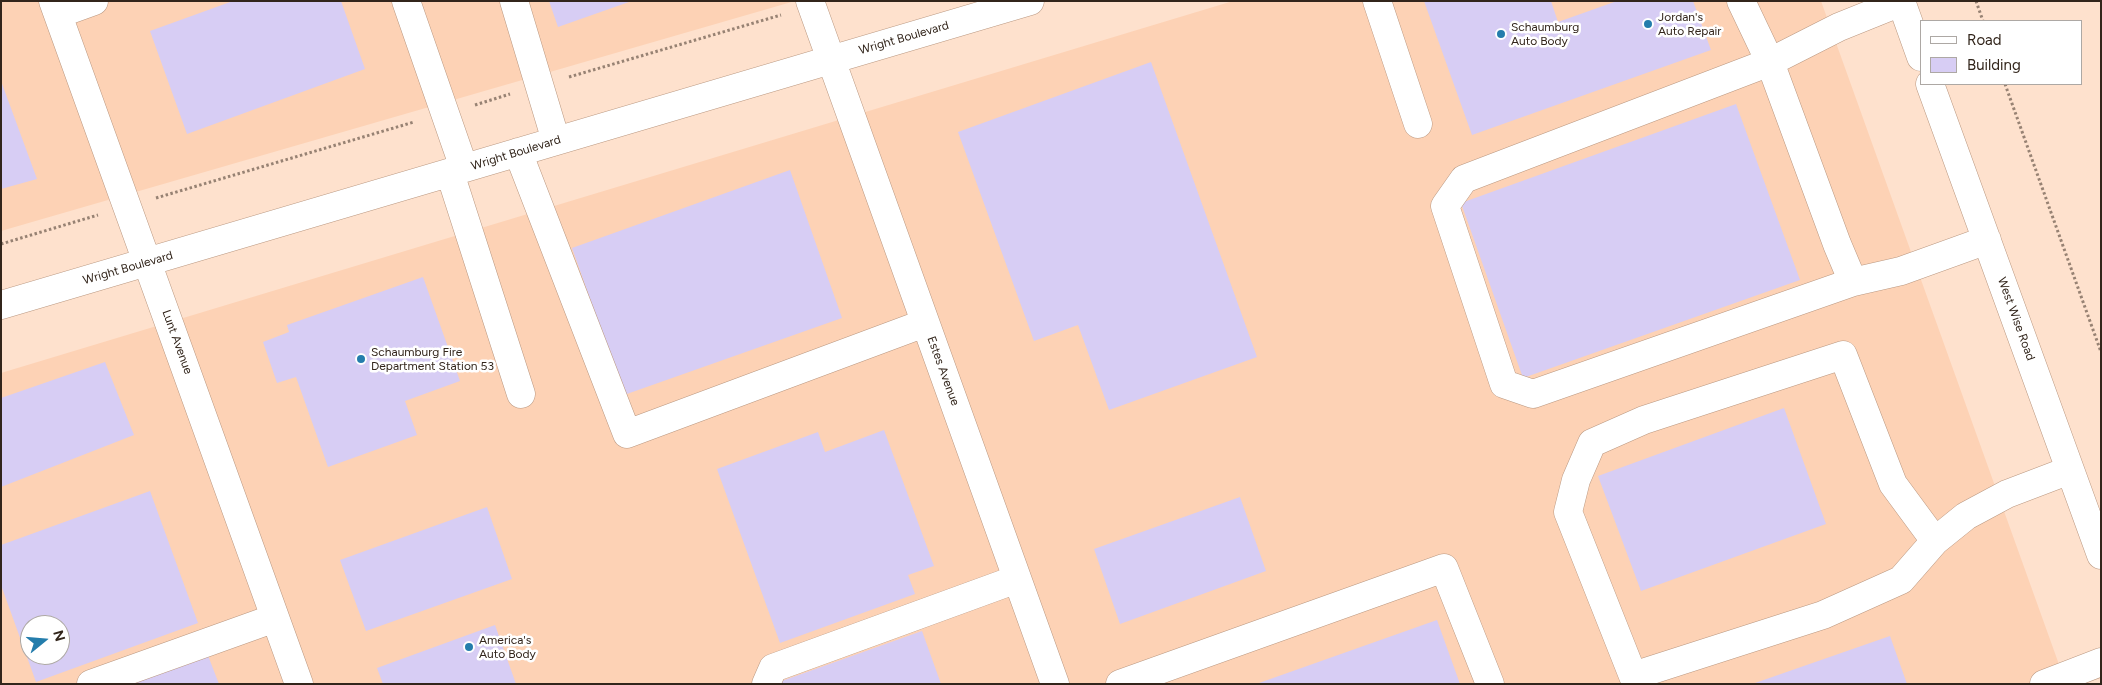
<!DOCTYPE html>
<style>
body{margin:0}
#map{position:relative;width:2102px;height:685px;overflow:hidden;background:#fee1cd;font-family:Figtree,sans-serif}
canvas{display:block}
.frame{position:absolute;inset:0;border:2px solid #32251b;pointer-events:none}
.legend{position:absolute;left:1920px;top:20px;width:162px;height:65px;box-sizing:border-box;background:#fff;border:1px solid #ada8a4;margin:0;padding:6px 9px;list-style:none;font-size:15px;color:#32251b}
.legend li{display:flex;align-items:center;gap:10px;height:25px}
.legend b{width:25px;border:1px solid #ada8a4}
.north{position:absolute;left:20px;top:615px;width:50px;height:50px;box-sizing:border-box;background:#fff;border:1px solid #ada8a4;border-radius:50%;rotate:73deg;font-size:14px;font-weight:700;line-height:20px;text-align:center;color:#32251b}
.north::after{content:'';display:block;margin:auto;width:18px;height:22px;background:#247dac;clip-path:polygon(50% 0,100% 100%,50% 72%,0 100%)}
</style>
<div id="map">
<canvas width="2102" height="685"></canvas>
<div class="frame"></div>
<ul class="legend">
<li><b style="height:6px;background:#fff"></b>Road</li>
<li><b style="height:14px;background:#d7cdf4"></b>Building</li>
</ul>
<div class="north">N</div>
</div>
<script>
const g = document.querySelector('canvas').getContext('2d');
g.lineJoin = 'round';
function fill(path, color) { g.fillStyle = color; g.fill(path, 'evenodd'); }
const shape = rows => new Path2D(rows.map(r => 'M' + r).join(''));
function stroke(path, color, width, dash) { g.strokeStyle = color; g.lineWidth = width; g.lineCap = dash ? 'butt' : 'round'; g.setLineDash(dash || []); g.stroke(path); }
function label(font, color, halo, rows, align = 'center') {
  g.font = font + ' Figtree,sans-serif'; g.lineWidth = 5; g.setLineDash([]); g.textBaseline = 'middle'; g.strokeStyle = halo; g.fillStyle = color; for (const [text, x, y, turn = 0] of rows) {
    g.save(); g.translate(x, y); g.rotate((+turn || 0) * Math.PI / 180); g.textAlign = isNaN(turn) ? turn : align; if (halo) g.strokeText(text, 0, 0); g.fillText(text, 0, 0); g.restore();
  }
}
fill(shape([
 [1,1,795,1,1,231],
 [1233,1,1821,1,2066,684,1,684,1,373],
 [30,625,60,625,60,655,30,655]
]), '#fdd2b5');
fill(shape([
 [233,1,341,1,365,69,187,134,150,31],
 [549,1,629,1,629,2,558,27],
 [1424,1,1551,1,1558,22,1617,1,1693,1,1711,50,1472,135],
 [1151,62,1257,357,1109,410,1078,325,1034,341,958,132],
 [1,81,37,179,1,189],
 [1736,104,1800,280,1523,378,1461,203],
 [790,170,842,318,624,395,572,248],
 [423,277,460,381,405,401,417,435,328,467,296,377,277,383,263,342,289,332,287,325],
 [105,362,134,435,1,487,1,398],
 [1784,408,1826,524,1641,591,1598,476],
 [884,430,934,566,908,575,915,594,780,643,717,469,818,432,825,452],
 [150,491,198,623,36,682,1,585,1,545],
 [30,625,60,625,60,655,30,655],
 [1240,497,1266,571,1120,624,1094,549],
 [487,507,512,579,366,631,340,560],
 [1437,620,1460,684,1259,684,1259,683],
 [495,625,516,684,383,684,377,668],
 [922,631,941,684,779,684,779,682],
 [1890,636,1907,684,1755,684,1755,683],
 [207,653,219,684,121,684]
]), '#d7cdf4');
const minor = shape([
 [53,1,299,684],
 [406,1,464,168],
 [514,1,556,141],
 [810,1,1055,684],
 [1377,1,1418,124],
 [1741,1,1770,62,1839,27,1901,2],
 [1901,1,1921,57],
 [58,14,94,1],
 [1930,84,2101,555],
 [518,152,627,434,925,323],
 [450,173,521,394],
 [1853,282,1533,394,1504,384,1445,206,1464,179,1770,62,1837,244,1853,282,1901,271,1987,240],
 [1,305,1030,1],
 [1935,541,1893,484,1843,355,1644,420,1592,443,1576,480,1568,512,1633,676,1823,615,1901,580,1935,541,1966,516,2007,494,2070,470],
 [91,684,275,618],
 [766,684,773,668,1017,579],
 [1120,684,1444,568,1490,684],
 [2044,684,2101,662]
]);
stroke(minor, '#ba9881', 29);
stroke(shape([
 [1976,1,1983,21],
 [569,77,781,15],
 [2005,84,2101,352],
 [475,105,510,94],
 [156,198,414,122],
 [1,244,98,215]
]), '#978273', 3, [2.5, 2.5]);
stroke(minor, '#fff', 28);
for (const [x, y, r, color] of [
 [1648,24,5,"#247dac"],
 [1501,34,5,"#247dac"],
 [361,359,5,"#247dac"],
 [469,647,5,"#247dac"]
]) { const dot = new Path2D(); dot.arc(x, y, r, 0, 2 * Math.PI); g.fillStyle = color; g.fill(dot); stroke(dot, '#fff', 2); }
label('12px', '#32251b', '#fff', [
 ["Jordan's",1658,17],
 ["Auto Repair",1658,31],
 ["Schaumburg",1511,27],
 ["Auto Body",1511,41],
 ["Schaumburg Fire",371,352],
 ["Department Station 53",371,366],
 ["America's",479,640],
 ["Auto Body",479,654]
], 'left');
label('12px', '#32251b', '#fff', [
 ["Wright Boulevard",904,38,-16],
 ["Wright Boulevard",516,153,-17],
 ["Wright Boulevard",128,268,-16],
 ["West Wise Road",2016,319,70],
 ["Lunt Avenue",177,342,70],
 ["Estes Avenue",943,371,70]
]);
</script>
